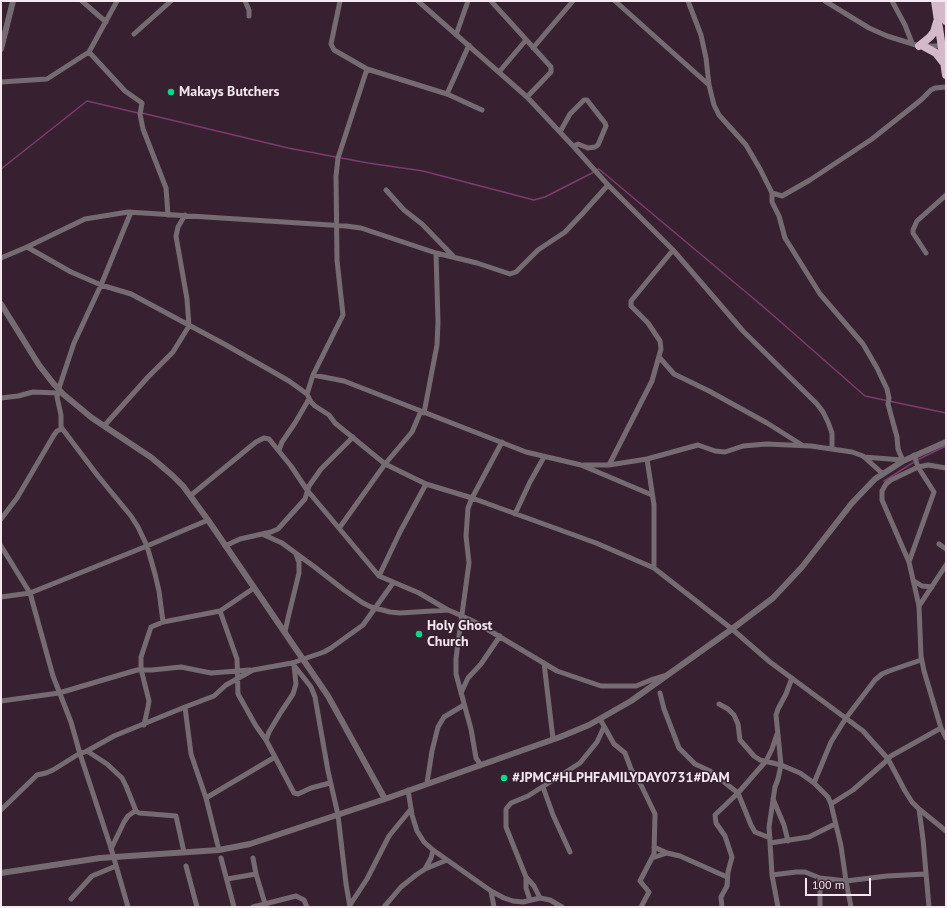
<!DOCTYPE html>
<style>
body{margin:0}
#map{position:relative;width:947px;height:908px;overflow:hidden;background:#372131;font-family:"PT Sans",sans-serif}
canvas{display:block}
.frame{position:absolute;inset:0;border:2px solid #f6e7f0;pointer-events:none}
.scale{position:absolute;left:805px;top:878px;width:66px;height:18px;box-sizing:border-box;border:2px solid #f6e7f0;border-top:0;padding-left:5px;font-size:12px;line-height:14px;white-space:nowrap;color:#f6e7f0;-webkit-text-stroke:3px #372131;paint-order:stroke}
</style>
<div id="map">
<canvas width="947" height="908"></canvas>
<div class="frame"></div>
<div class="scale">100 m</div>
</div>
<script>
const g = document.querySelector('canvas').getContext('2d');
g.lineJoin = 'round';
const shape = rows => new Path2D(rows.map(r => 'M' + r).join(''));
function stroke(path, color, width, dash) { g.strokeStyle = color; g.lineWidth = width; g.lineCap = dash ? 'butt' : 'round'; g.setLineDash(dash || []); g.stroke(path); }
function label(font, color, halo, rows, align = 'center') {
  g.font = font + ' "PT Sans",sans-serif'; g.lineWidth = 3; g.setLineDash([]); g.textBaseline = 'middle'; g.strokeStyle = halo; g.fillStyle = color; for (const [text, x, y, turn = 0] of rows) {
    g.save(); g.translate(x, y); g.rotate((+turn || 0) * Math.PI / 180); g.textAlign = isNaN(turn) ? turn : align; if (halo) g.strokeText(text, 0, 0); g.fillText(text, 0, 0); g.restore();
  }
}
stroke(shape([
 [142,113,288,148,368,163,423,171,534,200,545,197,594,172],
 [1,169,87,101,138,113],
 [597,170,599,169,766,309,865,396,946,413],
 [917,460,946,446],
 [884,481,914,462]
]), '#7d3c6b', 1.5);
stroke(shape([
 [82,1,106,22],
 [245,1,249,10,249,16],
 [340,1,331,44,334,50,367,69,447,94,482,110],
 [418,1,527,97,573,146,608,185,673,250,743,331,817,404,823,412,828,422,832,433,832,449],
 [491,1,551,67,551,72,527,97],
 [615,1,709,85],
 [688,1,701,35,706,58,709,85,714,105,719,115,746,145,760,169,772,193,772,202,779,216,785,238,820,294,863,344,877,368,887,389,889,398,888,404,897,437,898,449,903,461],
 [825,1,869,28,887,36,919,46,946,46],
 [892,1,905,25,912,43],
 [134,34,171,1],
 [456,35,468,1],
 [533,48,573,1],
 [89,52,125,91,142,103,140,114,143,129,166,188,168,215],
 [499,72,526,40],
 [1,82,47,79,89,52,117,1],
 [447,94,469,45],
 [560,132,570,114,584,100,587,100,605,123,606,126,598,145,595,147,588,148,578,144,573,146],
 [386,190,404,210,422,224,453,256],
 [772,193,782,196,810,180,872,139,921,100,931,90,935,88,946,87],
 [131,212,101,285,74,343,60,385,57,397,61,415,61,427,98,476,131,516,138,527,147,546,155,574,159,591,163,622,220,611,254,588],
 [27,247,71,272,101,285,131,294,226,345,289,381,307,394,311,402,315,406,329,415,335,423,385,464,426,484,472,498,596,543,654,568,732,629,770,662,863,731,888,759,905,791,912,802,919,809,946,831],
 [926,253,913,233,913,230,917,221,946,195],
 [1,258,27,247,85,219,128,212,346,226,361,228,436,253,477,263,510,274,516,272,538,250,565,232,583,213,608,185],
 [659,357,674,374,709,391,767,423,802,445],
 [313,375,343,315,337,260,336,176,338,158,367,69],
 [307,394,313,375,344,381,526,452,581,465,652,495],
 [1,398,18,396,33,392,57,393],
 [424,413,437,345,438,322,436,253],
 [104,426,148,377,173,352,189,326,187,299,176,236,178,227,185,215],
 [279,450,282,442,295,423,309,399],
 [914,455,918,467,891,480,886,484,882,491,882,500,909,562,919,606,921,656,924,671,941,728,946,738],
 [864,457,902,460],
 [647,459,654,505,654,568],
 [584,465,609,465,647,459,698,445,715,451,725,452,743,446,766,444,811,446,852,452,863,456,883,474],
 [609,465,652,381,661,349,660,341,648,323,631,306,631,301,673,250],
 [190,496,256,442,264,438,269,439,291,466,307,490,379,576,419,593,448,610],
 [515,514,530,482,544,457],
 [1,519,17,498,54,435,57,431,62,429],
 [340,527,385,464,412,432,421,411],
 [262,534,282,543,316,568,344,590,363,603,371,607,390,612,400,613,448,610,453,612,475,622,557,671,601,686,636,686,651,680,664,676],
 [939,544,946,549],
 [1,546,30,593,53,676,71,722,80,754,111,848,128,907],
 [225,546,240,539,271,532,278,529,305,499,309,486,321,469,353,437],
 [909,562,934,492,918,467,928,465,946,468],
 [379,576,400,532,426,484],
 [914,581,922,586,932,587],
 [1,597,30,593,147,546,208,520],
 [919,606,946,565],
 [220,611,237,659,238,694,256,726,266,740,294,793,298,794,311,788,330,783],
 [285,632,288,618,299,573,299,562,296,554],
 [292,663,311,687,315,697,328,771,338,815,346,884,350,907],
 [544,663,553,739],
 [461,693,468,678,481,664,500,636],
 [660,693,664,709,679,748,695,764,710,771,738,793,751,825,755,832,770,838],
 [1,701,59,693,137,670,152,670,181,667,211,673,250,670],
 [719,704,728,709,734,715,738,724,740,740,754,756,760,760,781,765,800,773,814,783,828,797,831,804,841,846,846,881,851,907],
 [185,707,191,754,206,798,219,850],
 [600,719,614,744,625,753,631,769,641,785,655,814,654,854,640,881,649,892,641,907],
 [144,725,148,707,149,701,141,669,141,657,151,627,163,622],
 [266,740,269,732,281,712,293,694,296,684,294,665],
 [87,751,107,764,122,778,126,786,136,811,139,813,176,816,184,852],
 [481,765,476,758,471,729,456,674,456,658,469,563,466,536,468,508,472,498,502,442],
 [427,783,432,751,438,727,444,717,464,705],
 [814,783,831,742,846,718,875,680,882,674,889,671,921,660],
 [543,787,553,815,570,852],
 [408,790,412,815,417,831,424,842,433,850,491,891,504,898,513,901,523,902,540,898,550,900,562,907],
 [206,798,275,757],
 [773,799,784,825,788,841],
 [831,804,853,790,884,763,891,756,941,728],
 [919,809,923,839,929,907],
 [1,810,37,775,46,773,53,770,77,755,87,751,114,736,185,707,214,696,226,685,253,670,292,663,324,652,331,648,363,625,393,583],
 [770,843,809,837,835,824],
 [654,847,667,853,680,856,727,877],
 [111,849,124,822,128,816,135,811],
 [221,858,234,907],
 [253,858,256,874,266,907],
 [652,858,667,853],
 [186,866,197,907],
 [425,869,431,858,433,850],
 [772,875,796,872,805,872,820,878,846,881,887,876,926,874],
 [526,877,534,886,540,898],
 [227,879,256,874],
 [491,891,494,907],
 [71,899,92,876,116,866],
 [530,900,526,888,526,877,506,827,506,809,511,803,528,796,580,763,597,742,604,727],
 [350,905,367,879,389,836,411,809],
 [253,907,296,896,304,900,307,907],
 [384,907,401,887,416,875,425,869,447,860],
 [722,907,721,897,727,886,728,872,732,857,725,836,716,823,715,815,738,793,766,761,772,749,777,734],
 [778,907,772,875,769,827,775,787,778,779,781,765,776,715,778,709,786,694,792,678],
 [820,907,820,878]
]), '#776b73', 5);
stroke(shape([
 [1,49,13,1],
 [1,304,39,365,53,383,63,394,92,418,152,458,173,476,183,486,208,520,328,696,385,799],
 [1,873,100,858,219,850,250,844,385,799,560,737,589,725,631,701,732,629,773,598,802,567,852,503,875,479,903,461,946,442]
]), '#776b73', 6);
stroke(shape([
 [935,1,946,75],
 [943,1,946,21],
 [919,46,930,37,934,32,937,22],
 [923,46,936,53,943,62]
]), '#d4b9ca', 8);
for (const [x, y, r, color] of [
 [171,92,4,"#03d98b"],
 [419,634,4,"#03d98b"],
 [504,778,4,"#03d98b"]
]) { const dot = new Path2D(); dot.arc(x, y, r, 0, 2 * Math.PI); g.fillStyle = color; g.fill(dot); stroke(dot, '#372131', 1.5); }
label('bold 14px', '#f6e7f0', '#372131', [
 ["Makays Butchers",179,92],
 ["Holy Ghost",427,626],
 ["Church",427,642],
 ["#JPMC#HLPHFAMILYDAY0731#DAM",512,778]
], 'left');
</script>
